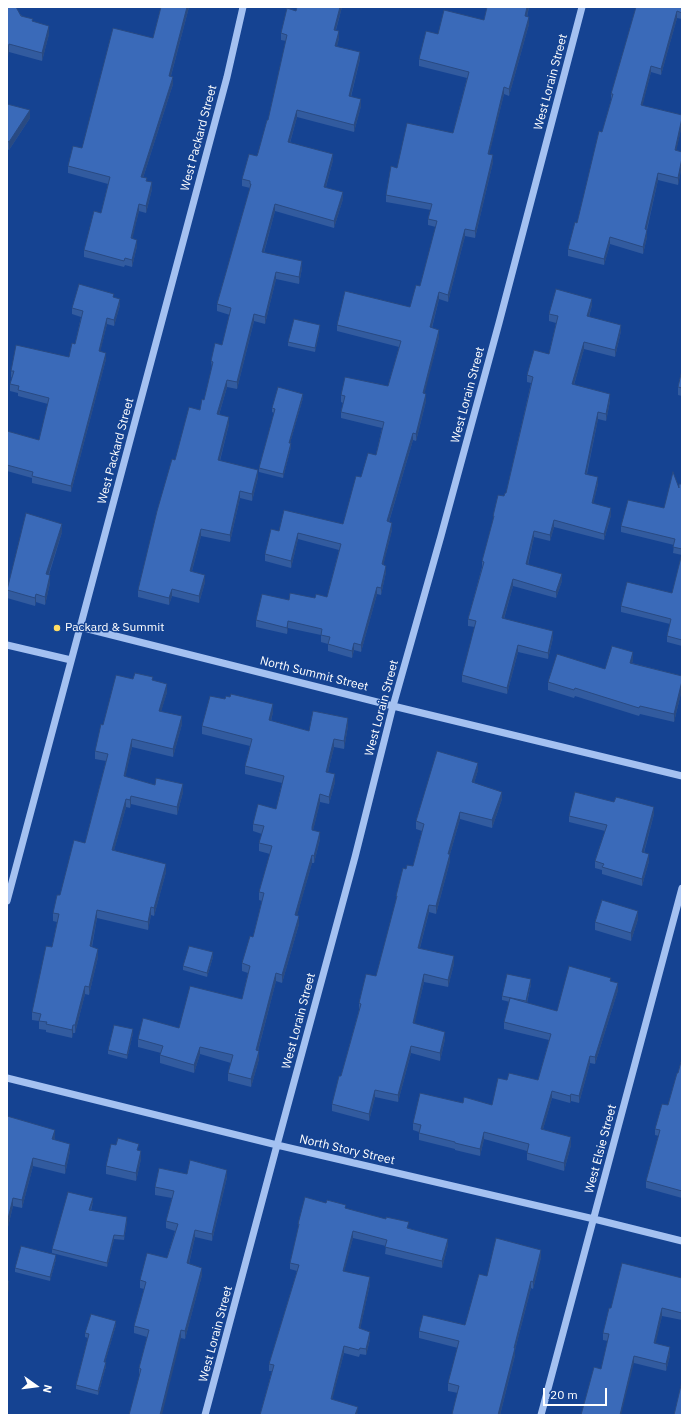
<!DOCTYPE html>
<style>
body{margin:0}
#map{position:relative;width:689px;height:1422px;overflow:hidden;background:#154392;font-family:"IBM Plex Sans",sans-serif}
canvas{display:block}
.frame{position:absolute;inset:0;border:8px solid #fff;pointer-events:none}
.north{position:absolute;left:16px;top:1366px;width:40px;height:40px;-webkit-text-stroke:3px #154392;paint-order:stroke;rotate:104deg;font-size:11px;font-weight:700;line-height:16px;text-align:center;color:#fff}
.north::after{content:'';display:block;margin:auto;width:14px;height:18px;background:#fff;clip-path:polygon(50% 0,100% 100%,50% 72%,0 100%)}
.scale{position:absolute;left:543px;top:1388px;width:64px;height:18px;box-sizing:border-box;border:2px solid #fff;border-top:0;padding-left:5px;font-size:12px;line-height:14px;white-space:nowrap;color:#fff;-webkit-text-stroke:3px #154392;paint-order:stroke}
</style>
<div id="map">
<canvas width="689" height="1422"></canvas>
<div class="frame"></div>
<div class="north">N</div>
<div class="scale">20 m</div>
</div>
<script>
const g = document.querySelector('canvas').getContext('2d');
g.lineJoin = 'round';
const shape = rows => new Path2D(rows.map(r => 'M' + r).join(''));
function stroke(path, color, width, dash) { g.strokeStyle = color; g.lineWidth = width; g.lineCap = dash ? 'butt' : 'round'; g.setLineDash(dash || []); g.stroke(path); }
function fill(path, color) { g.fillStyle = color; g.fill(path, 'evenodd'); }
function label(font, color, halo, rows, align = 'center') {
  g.font = font + ' "IBM Plex Sans",sans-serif'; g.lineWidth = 3; g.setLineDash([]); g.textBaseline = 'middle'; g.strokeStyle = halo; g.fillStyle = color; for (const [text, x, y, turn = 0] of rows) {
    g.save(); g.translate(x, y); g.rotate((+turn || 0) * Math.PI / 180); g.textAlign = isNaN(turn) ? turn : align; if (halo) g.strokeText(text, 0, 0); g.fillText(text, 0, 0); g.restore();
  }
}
stroke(shape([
 [80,627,393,706,682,776],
 [7,645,71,660],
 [7,901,227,77,243,7],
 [7,1078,277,1145,594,1219,682,1241],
 [205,1415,277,1145,355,857,393,706,441,536,499,323,582,7],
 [541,1415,682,888]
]), '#a4c1f1', 7);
fill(shape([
 [7,7,33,22,49,34,42,61,9,52],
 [161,7,189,7,171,76,173,84,143,178,147,181,152,189,146,213,139,211,132,238,137,246,132,267,125,265,124,267,84,257,84,250,101,213,108,184,68,173,68,166,82,148,153,38],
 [297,7,342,7,336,30,339,38,337,46,360,59,351,97,361,106,354,132,297,117,290,143,333,160,326,187,343,199,334,228,275,211,264,253,302,268,299,284,276,279,265,324,254,321,237,389,227,387,219,415,229,424,220,461,258,477,252,501,240,498,230,542,201,536,192,571,205,582,199,603,172,596,169,605,138,597,138,590,175,460,200,410,204,400,212,368,211,361,222,345,230,315,217,311,217,304,250,188,242,186,242,179,258,153,268,120,286,41,281,40,281,33,296,11],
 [487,7,529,7,527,17,529,24,509,96,504,94,489,154,493,162,475,238,465,236,448,302,439,299,432,328,439,337,424,393,426,401,416,441,413,440,389,522,392,530,383,565,386,572,381,595,377,594,361,652,354,650,352,658,328,651,328,644,321,642,321,635,288,628,287,634,256,627,256,620,289,600,315,598,327,597,339,550,298,539,291,568,265,561,265,554,279,531,343,524,361,477,376,455,382,428,341,418,341,412,343,403,341,402,341,395,388,386,399,347,337,331,337,325,410,307,420,286,436,227,428,225,428,219,431,210,386,202,386,195,397,168,453,133,467,78,419,66,419,59,438,34,484,20],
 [636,7,682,7,682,19,677,18,661,75,651,72,642,106,682,115,682,125,676,150,682,152,682,165,678,185,658,180,647,230,647,237,643,254,610,244,604,265,568,256,568,249,577,223,611,100,611,94,636,8],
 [7,104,30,118,9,150,7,149],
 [114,297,120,305,114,326,107,324,100,351,106,359,71,492,32,483,32,478,7,471,7,431,39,440,48,404,18,396,18,393,10,391,10,384,12,378,11,377,11,371,69,357,75,344,81,317,72,314,72,308],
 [592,305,589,317,621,331,615,357,584,349,574,385,610,401,606,421,598,419,587,474,598,484,593,504,611,515,604,540,554,527,550,541,534,537,528,565,562,581,556,598,513,586,504,619,553,638,548,659,518,652,507,694,462,682,462,675,475,627,468,626,468,619,482,567,482,561,493,521,493,516,504,496,506,493,531,383,527,382,527,375,549,354,556,323,549,321,549,314],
 [320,329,315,352,288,346,288,342],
 [682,370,682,396,678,395,678,387],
 [303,398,290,443,291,447,283,478,259,472,259,468,274,413,272,412,272,408],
 [682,484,682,646,667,642,667,636,670,624,621,612,621,606,672,593,682,555,673,553,674,545,621,532,621,526,664,508],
 [62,532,49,575,50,583,45,605,36,602,35,606,7,598,7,589],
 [633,660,632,663,682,676,682,689,674,722,640,714,639,716,575,696,574,698,548,690,548,682,605,669],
 [133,679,153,680,167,692,161,711,182,724,173,757,132,747,125,777,183,792,177,815,131,804,130,808,126,807,114,850,166,872,154,916,151,915,148,930,97,918,92,947,98,957,89,995,85,994,75,1033,73,1033,72,1038,46,1032,46,1030,39,1029,39,1021,32,1020,32,1012,52,947,57,922,53,921,53,913,60,895,85,843,106,761,95,759,95,751,103,725],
 [273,712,271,721,309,731,348,726,344,749,334,747,328,772,335,782,329,804,320,802,313,830,320,839,314,863,312,863,297,915,299,924,282,983,276,981,258,1051,259,1059,251,1087,228,1081,228,1073,231,1063,200,1054,194,1073,160,1063,160,1055,161,1053,138,1047,138,1039,179,1028,242,999,248,973,242,971,242,963,253,937,262,901,259,900,259,892,270,854,259,851,259,843,262,834,253,831,253,824,276,809,282,783,245,774,245,766,250,746,202,734,202,726],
 [478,770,474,783,502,799,492,828,460,819,450,854,450,861,436,914,429,912,420,948,454,964,448,987,424,982,414,1024,445,1039,440,1061,411,1053,398,1102,375,1097,369,1121,332,1111,332,1104,341,1076,359,1010,359,1003,376,976,396,902,396,896,406,869,413,866,422,831,416,829,416,821],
 [654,814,644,853,649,861,642,886,602,874,602,870,595,868,595,861,605,831,569,822,569,816],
 [638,919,631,941,595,930,595,922],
 [213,957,207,977,183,970,183,966],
 [611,981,618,990,595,1064,590,1063,579,1103,571,1101,570,1103,552,1098,543,1129,571,1145,564,1171,527,1160,527,1151,484,1139,480,1156,455,1150,455,1149,419,1140,419,1132,413,1130,413,1123,463,1103,492,1105,507,1080,538,1080,549,1040,504,1029,504,1022,510,1002,502,1000,502,996,531,984,527,1003,557,1011],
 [133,1033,127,1059,108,1054,108,1050],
 [682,1058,682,1198,646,1188,646,1181,659,1136,655,1135,655,1129,668,1105,678,1073],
 [7,1116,55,1137,54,1140,70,1151,65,1174,33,1166,22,1208,13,1206,7,1231],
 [139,1151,141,1159,136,1181,106,1174,106,1166],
 [187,1174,227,1177,212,1241,195,1237,189,1264,202,1275,185,1339,181,1338,139,1376,139,1368,147,1337,134,1333,134,1326,144,1289,140,1288,140,1280,167,1258,175,1231,166,1228,166,1221,172,1198,155,1195,155,1187],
 [93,1202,91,1211,127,1221,124,1240,114,1239,107,1267,52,1253,52,1249],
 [346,1209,409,1228,448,1245,442,1268,385,1254,386,1246,353,1238,344,1271,370,1284,360,1329,370,1339,366,1355,360,1354,359,1357,344,1353,332,1399,358,1414,357,1415,260,1415,272,1371,269,1371,269,1364,297,1271,290,1269,290,1263,298,1230,298,1224],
 [541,1257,533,1289,531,1288,515,1350,515,1355,500,1415,452,1415,458,1393,448,1391,448,1383,458,1348,419,1338,419,1331,465,1325,487,1276],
 [56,1259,50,1281,15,1272,15,1268],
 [682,1278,682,1320,662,1316,655,1344,670,1355,666,1371,634,1363,608,1341,603,1340,603,1333,611,1308],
 [116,1325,105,1362,106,1366,98,1395,76,1389,76,1385,88,1338,85,1337,85,1333]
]), '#325b9f');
fill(shape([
 [187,7,189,7,169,83,169,76],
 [340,7,342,7,334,36,334,30],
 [527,7,529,7,525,23,525,16],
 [677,11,677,18,661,75,661,69],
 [529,17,529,24,509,96,509,89],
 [49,26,49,34,42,61,42,53],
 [339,31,339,38,335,53,335,46],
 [9,44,9,52,7,61,7,53],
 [360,52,360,59,349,103,349,96],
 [651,66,651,72,641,112,641,105],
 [173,77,173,84,141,184,141,177],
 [504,87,504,94,488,160,488,154],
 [361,99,361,106,354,132,354,125],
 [30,110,30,118,9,150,9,142],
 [297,110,297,117,288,149,288,142],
 [682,118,682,125,675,157,675,150],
 [333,154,333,160,324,194,324,187],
 [493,155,493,162,475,238,475,231],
 [682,158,682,165,678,185,678,178],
 [658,173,658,180,645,236,645,229],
 [152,182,152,189,146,213,146,206],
 [343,192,343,199,334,228,334,221],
 [139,204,139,211,131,245,131,238],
 [275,204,275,211,262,259,262,252],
 [465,229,465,236,448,302,448,295],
 [647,230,647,237,643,254,643,247],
 [610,237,610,244,604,265,604,259],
 [137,240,137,246,132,267,132,260],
 [302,261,302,268,299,284,299,277],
 [276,272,276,279,265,324,265,317],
 [439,292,439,299,430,334,430,327],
 [120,299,120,305,114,326,114,320],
 [592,299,592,305,587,323,587,316],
 [254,314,254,321,237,389,237,382],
 [107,318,107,324,99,357,99,351],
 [320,325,320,329,315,352,315,348],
 [621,325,621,331,615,357,615,350],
 [439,330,439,337,423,400,423,393],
 [584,342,584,349,572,391,572,384],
 [106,353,106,359,71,492,71,486],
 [227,380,227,387,217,421,217,414],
 [303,394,303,398,289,447,289,443],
 [426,394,426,401,416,441,416,434],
 [610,394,610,401,606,421,606,414],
 [598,412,598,419,585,481,585,474],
 [229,417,229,424,218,467,218,460],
 [413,433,413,440,387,528,387,521],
 [291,443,291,447,283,478,283,474],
 [258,470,258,477,252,501,252,494],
 [598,477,598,484,592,510,592,503],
 [240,491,240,498,230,542,230,535],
 [611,508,611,515,604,540,604,534],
 [554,520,554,527,550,541,550,535],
 [392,523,392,530,382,571,382,564],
 [62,524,62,532,46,582,46,574],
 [201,529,201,536,190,578,190,571],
 [534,531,534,537,526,571,526,564],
 [298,533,298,539,291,568,291,561],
 [386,566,386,572,381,595,381,588],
 [562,574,562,581,556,598,556,592],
 [50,575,50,583,45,605,45,597],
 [205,575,205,582,199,603,199,596],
 [513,579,513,586,502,625,502,618],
 [377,587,377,594,361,652,361,645],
 [172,589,172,596,169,605,169,598],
 [36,594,36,602,35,606,35,598],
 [288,621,288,628,287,634,287,628],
 [553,631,553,638,548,659,548,653],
 [354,643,354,650,352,658,352,651],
 [518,645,518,652,507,694,507,688],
 [633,652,633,660,630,671,630,663],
 [682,681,682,689,674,722,674,714],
 [167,684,167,692,159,719,159,711],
 [273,704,273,712,269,728,269,720],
 [182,716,182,724,173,757,173,749],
 [348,718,348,726,344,749,344,741],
 [132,739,132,747,124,784,124,776],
 [334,739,334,747,326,780,326,772],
 [478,763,478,770,472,790,472,782],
 [335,774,335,782,329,804,329,797],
 [183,784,183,792,177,815,177,807],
 [502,792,502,799,492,828,492,820],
 [320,794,320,802,312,835,312,827],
 [131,796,131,804,130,808,130,800],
 [126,799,126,807,112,858,112,850],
 [654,807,654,814,642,859,642,852],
 [460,812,460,819,448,861,448,854],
 [320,832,320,839,314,863,314,856],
 [450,854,450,861,436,914,436,906],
 [649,854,649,861,642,886,642,879],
 [312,855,312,863,295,923,295,915],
 [166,864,166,872,154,916,154,908],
 [429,905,429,912,418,955,418,948],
 [151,907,151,915,148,930,148,922],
 [97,910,97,918,90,954,90,946],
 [638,911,638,919,631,941,631,933],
 [299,916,299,924,282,983,282,975],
 [98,949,98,957,89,995,89,987],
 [213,952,213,957,207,977,207,973],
 [454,956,454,964,448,987,448,980],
 [276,973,276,981,256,1058,256,1050],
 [424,974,424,982,413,1031,413,1023],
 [531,979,531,984,526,1005,526,1001],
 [618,983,618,990,595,1064,595,1057],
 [85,986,85,994,75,1033,75,1025],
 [73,1025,73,1033,72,1038,72,1030],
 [133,1029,133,1033,127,1059,127,1055],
 [445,1032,445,1039,440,1061,440,1053],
 [411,1046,411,1053,398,1102,398,1095],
 [200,1047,200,1054,194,1073,194,1065],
 [259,1051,259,1059,251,1087,251,1079],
 [590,1056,590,1063,579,1103,579,1096],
 [375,1090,375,1097,369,1121,369,1114],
 [552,1091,552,1098,541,1136,541,1129],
 [571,1094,571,1101,570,1103,570,1096],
 [55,1130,55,1137,52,1147,52,1139],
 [484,1132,484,1139,480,1156,480,1149],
 [571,1137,571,1145,564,1171,564,1163],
 [70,1144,70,1151,65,1174,65,1166],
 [141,1151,141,1159,136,1181,136,1173],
 [33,1158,33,1166,22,1208,22,1200],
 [227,1170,227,1177,212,1241,212,1234],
 [13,1198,13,1206,7,1231,7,1223],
 [93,1198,93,1202,89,1214,89,1210],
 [127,1217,127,1221,124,1240,124,1236],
 [195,1230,195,1237,187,1271,187,1263],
 [353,1231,353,1238,343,1277,343,1271],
 [114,1235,114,1239,107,1267,107,1263],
 [448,1239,448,1245,442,1268,442,1261],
 [541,1250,541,1257,533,1289,533,1282],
 [56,1255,56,1259,50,1281,50,1277],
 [202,1268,202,1275,185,1339,185,1331],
 [370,1277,370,1284,359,1335,359,1328],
 [9,1281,9,1289,7,1297,7,1289],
 [531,1281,531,1288,515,1350,515,1355,500,1415,498,1415,514,1348],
 [662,1308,662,1316,654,1351,654,1343],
 [116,1321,116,1325,104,1366,104,1362],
 [181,1330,181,1338,162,1415,160,1415],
 [370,1332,370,1339,366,1355,366,1349],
 [344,1346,344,1353,331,1405,331,1399],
 [670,1347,670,1355,666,1371,666,1364],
 [634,1356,634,1363,621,1415,620,1415],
 [106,1362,106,1366,98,1395,98,1391],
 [358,1407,357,1415,355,1415]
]), '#294a82');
const building = shape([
 [7,7,16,7,21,16,33,19,32,21,49,26,42,53,9,44,7,53,7,7],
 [161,7,187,7,169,76,173,77,141,177,147,178,146,181,152,182,146,206,139,204,131,238,137,240,132,260,125,258,124,261,84,250,94,211,101,213,110,177,68,166,73,146,82,148,113,28,153,38,161,7],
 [297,7,340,7,334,30,339,31,335,46,360,52,349,96,361,99,354,125,297,110,288,142,333,154,324,187,343,192,334,221,275,204,262,252,302,261,299,277,276,272,265,317,254,314,237,382,227,380,217,414,229,417,218,460,258,470,252,494,240,491,230,535,201,529,190,571,205,575,199,596,172,589,169,598,138,590,157,511,172,459,175,460,189,407,200,410,202,399,204,400,213,362,211,361,215,343,222,345,231,308,217,304,251,184,250,184,250,181,242,179,249,154,257,156,258,153,267,120,268,120,287,35,281,33,287,8,296,11,297,7],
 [487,7,527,7,525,16,529,17,509,89,504,87,488,154,493,155,475,231,465,229,448,295,439,292,430,327,439,330,423,393,426,394,416,434,413,433,387,521,392,523,382,564,386,566,381,588,377,587,361,645,354,643,352,651,328,644,330,637,321,635,322,629,288,621,287,628,256,620,262,594,289,600,290,593,315,598,316,594,327,597,341,544,298,533,291,561,265,554,271,529,279,531,284,510,343,524,356,476,361,477,368,453,376,455,384,422,341,412,345,396,341,395,345,377,388,386,401,341,337,325,345,291,410,307,416,285,420,286,437,221,428,219,432,204,386,195,391,166,397,168,407,123,453,133,469,72,419,59,426,31,438,34,444,10,484,20,487,7],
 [636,7,682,7,682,13,677,11,661,69,651,66,641,105,682,115,682,118,675,150,682,152,682,158,678,178,658,173,645,229,647,230,643,247,610,237,604,259,568,249,575,222,577,223,599,131,602,132,613,94,611,94,636,7],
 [7,104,30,110,9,142,7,141,7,104],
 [79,284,114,294,113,297,120,299,114,320,107,318,99,351,106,353,71,486,32,476,33,472,7,465,7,431,39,440,49,398,18,390,19,386,10,384,14,371,11,371,16,345,69,357,72,343,75,344,83,311,72,308,79,284],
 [556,289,592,299,587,316,621,325,615,350,584,342,572,384,610,394,606,414,598,412,585,474,598,477,592,503,611,508,604,534,554,520,550,535,534,531,526,564,562,574,556,592,513,579,502,618,553,631,548,653,518,645,507,688,462,675,476,621,468,619,484,562,482,561,494,516,493,516,498,495,504,496,505,493,506,493,533,377,527,375,534,350,549,354,558,316,549,314,556,289],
 [294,319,320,325,315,348,288,342,294,319],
 [682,370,682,388,678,387,682,370],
 [278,387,303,394,289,443,291,443,283,474,259,468,275,409,272,408,278,387],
 [673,472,679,488,679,484,682,484,682,549,673,547,675,539,621,526,628,500,664,508,673,472],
 [26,513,62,524,46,574,50,575,45,597,36,594,35,598,7,590,26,513],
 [682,553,682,640,667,636,671,619,621,606,627,582,672,593,682,553],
 [612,646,633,652,630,663,682,676,682,681,674,714,640,706,639,708,575,688,574,690,548,682,557,654,605,669,612,646],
 [135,673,153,677,152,680,167,684,159,711,182,716,173,749,132,739,124,776,155,785,156,778,183,784,177,807,131,796,130,800,126,799,112,850,166,864,154,908,151,907,148,922,97,910,90,946,98,949,89,987,85,986,75,1025,73,1025,72,1030,46,1024,47,1022,39,1021,41,1014,32,1012,46,946,52,947,59,914,53,913,57,895,60,895,74,840,85,843,108,754,95,751,101,724,103,725,116,675,133,679,135,673],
 [231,694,273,704,269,720,309,731,313,711,348,718,344,741,334,739,326,772,335,774,329,797,320,794,312,827,312,830,320,832,314,856,312,855,295,915,299,916,282,975,276,973,256,1050,259,1051,251,1079,228,1073,233,1055,200,1047,194,1065,160,1055,163,1046,138,1039,143,1018,179,1028,190,986,242,999,250,966,242,963,250,936,253,937,264,893,259,892,272,846,259,843,264,826,253,824,258,804,276,809,284,776,245,766,252,739,202,726,210,696,225,699,226,696,230,697,231,694],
 [437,751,478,763,472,782,502,792,492,820,460,812,448,854,450,854,436,906,429,905,418,948,454,956,448,980,424,974,413,1023,445,1032,440,1053,411,1046,398,1095,375,1090,369,1114,332,1104,339,1076,341,1076,361,1004,359,1003,366,974,376,976,397,896,396,896,403,868,406,869,407,865,413,866,424,824,416,821,437,751],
 [575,792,614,802,616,797,654,807,642,852,649,854,642,879,602,867,604,864,595,861,607,825,569,816,575,792],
 [602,900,638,911,631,933,595,922,602,900],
 [189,946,213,952,207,973,183,966,189,946],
 [569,966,611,978,610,981,618,983,595,1057,590,1056,579,1096,571,1094,570,1096,552,1091,541,1129,571,1137,564,1163,527,1153,529,1144,484,1132,480,1149,455,1143,455,1142,419,1133,421,1125,413,1123,420,1093,463,1103,464,1097,492,1105,498,1078,507,1080,509,1073,538,1080,551,1034,504,1022,510,998,557,1011,569,966],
 [507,974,531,979,526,1001,502,996,507,974],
 [114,1025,133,1029,127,1055,108,1050,114,1025],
 [682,1058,682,1191,646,1181,660,1130,655,1129,662,1104,668,1105,677,1073,678,1073,682,1058],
 [7,1116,55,1130,52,1139,70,1144,65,1166,33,1158,22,1200,13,1198,7,1223,7,1116],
 [118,1138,139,1144,137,1150,141,1151,136,1173,106,1166,111,1144,116,1145,118,1138],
 [190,1160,227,1170,212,1234,195,1230,187,1263,202,1268,185,1331,181,1330,160,1415,129,1415,141,1369,139,1368,149,1330,134,1326,146,1282,140,1280,147,1253,167,1258,178,1224,166,1221,174,1191,155,1187,159,1168,187,1174,190,1160],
 [68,1192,93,1198,89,1210,127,1217,124,1236,114,1235,107,1263,52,1249,68,1192],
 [305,1197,326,1203,327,1200,346,1205,345,1208,386,1219,386,1217,409,1222,407,1228,448,1239,442,1261,385,1247,387,1240,353,1231,343,1271,370,1277,359,1328,370,1332,366,1349,360,1348,359,1350,344,1346,331,1399,358,1407,355,1415,260,1415,274,1365,269,1364,299,1265,290,1263,299,1224,298,1224,305,1197],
 [496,1238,541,1250,533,1282,531,1281,514,1348,515,1348,498,1415,456,1415,452,1414,459,1386,448,1383,459,1341,419,1331,423,1315,465,1325,479,1274,487,1276,496,1238],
 [21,1246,56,1255,50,1277,15,1268,21,1246],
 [622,1263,682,1278,682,1313,662,1308,654,1343,670,1347,666,1364,634,1356,620,1415,581,1415,594,1367,601,1369,609,1334,603,1333,609,1308,611,1308,622,1263],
 [7,1281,9,1281,7,1289,7,1281],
 [91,1314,116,1321,104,1362,106,1362,98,1391,76,1385,89,1334,85,1333,91,1314],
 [682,1381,682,1415,674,1415,682,1381]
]);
fill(building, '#3a6ab9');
stroke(building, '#294a82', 1);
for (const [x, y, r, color] of [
 [57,628,4,"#ffdd64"]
]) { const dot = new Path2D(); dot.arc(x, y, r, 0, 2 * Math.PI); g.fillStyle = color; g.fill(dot); stroke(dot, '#154392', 1.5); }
label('12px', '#fff', '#154392', [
 ["West Lorain Street",551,82,-75],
 ["West Packard Street",199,138,-75],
 ["West Lorain Street",468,395,-75],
 ["West Packard Street",116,451,-75],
 ["North Summit Street",314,674,14],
 ["West Lorain Street",382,708,-75],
 ["West Lorain Street",299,1021,-75],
 ["West Elsie Street",601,1149,-75],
 ["North Story Street",347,1150,13],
 ["West Lorain Street",216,1334,-75]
]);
label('12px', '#fff', '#154392', [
 ["Packard & Summit",65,628]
], 'left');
</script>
